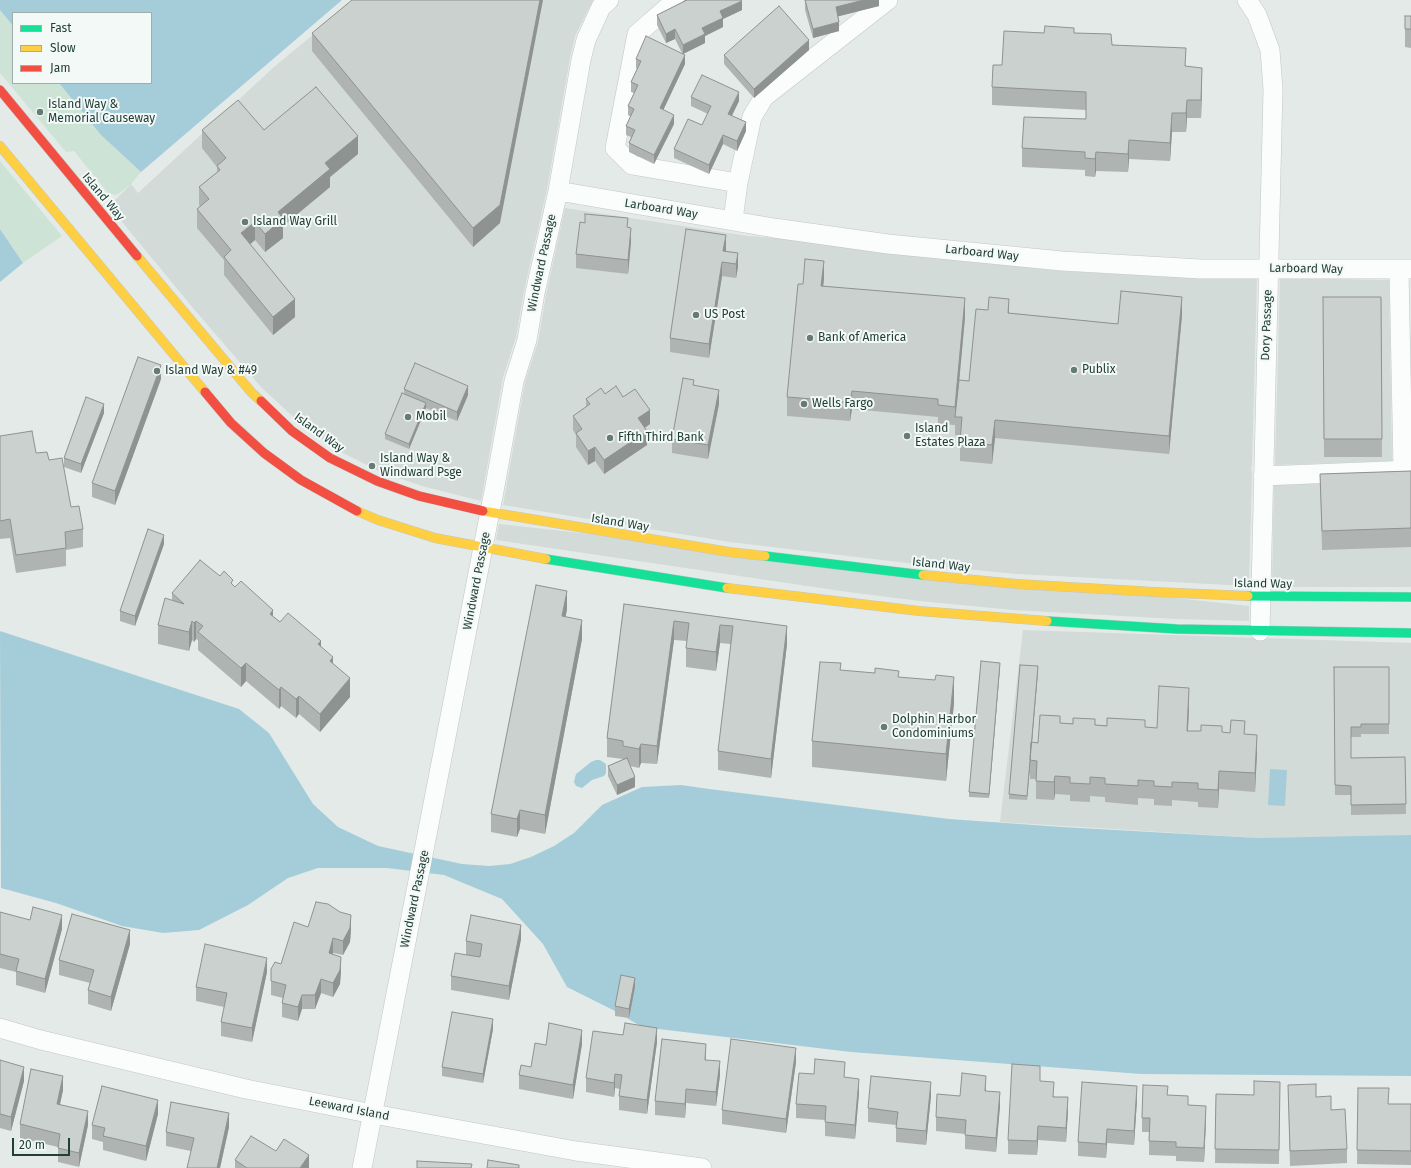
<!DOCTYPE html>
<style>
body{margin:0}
#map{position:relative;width:1411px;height:1168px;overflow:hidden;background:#e4eae8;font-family:"Fira Sans",sans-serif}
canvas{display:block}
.legend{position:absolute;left:12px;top:12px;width:140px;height:72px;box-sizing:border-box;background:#f3f9f6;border:1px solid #9faeaa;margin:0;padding:5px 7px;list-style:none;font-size:12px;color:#223e38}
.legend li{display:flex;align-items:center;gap:8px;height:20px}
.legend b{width:20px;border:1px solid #9faeaa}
.scale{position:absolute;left:12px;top:1138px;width:58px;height:18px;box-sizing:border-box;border:2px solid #223e38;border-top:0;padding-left:5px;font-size:12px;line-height:14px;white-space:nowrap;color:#223e38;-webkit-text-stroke:3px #f3f9f6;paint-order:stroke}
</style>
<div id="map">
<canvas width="1411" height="1168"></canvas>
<ul class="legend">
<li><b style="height:5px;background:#16e098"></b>Fast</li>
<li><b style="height:5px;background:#ffcf43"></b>Slow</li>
<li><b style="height:5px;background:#f24e42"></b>Jam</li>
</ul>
<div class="scale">20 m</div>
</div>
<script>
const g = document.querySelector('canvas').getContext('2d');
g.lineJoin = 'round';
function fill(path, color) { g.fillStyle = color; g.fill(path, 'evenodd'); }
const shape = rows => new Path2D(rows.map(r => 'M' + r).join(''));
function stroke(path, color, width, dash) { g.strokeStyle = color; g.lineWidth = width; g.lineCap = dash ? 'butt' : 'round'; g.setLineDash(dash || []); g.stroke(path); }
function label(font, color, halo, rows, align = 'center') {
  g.font = font + ' "Fira Sans",sans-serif'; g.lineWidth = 4; g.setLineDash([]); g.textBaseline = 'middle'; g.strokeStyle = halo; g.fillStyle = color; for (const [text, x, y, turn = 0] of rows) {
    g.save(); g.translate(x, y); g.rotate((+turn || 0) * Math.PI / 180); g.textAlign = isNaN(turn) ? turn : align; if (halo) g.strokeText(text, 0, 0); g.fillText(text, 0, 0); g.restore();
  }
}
fill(shape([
 [355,0,593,0,575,36,570,58,547,189,524,291,516,337,503,377,481,501,422,486,381,472,339,451,300,423,261,387,193,308,109,206,131,184,138,193,274,67],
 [565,208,748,236,777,238,887,253,1061,271,1199,278,1257,278,1252,466,1251,466,1252,475,1249,586,1017,574,924,565,730,542,503,505,525,382,538,342,546,295],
 [1280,278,1389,280,1392,461,1275,465],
 [1411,480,1411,587,1272,587,1274,485],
 [499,524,1249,606,1249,621,1177,619,1013,610,920,601,848,592,496,540],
 [1023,630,1411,643,1411,837,1258,838,1000,822]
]), '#d2dbd8');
fill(shape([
 [0,10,13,26,13,83,59,83,101,135,141,172,131,184,121,192,116,195,108,193,74,151,66,152,0,73],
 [0,161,62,236,23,263,0,229]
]), '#cde3d6');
fill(shape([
 [0,0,342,0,141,172,101,135,59,83,151,83,151,13,13,13,13,26,0,10],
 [0,229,23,263,0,282],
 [0,631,239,709,269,733,313,804,338,827,378,846,462,864,489,866,510,864,531,857,554,846,574,833,602,805,642,787,681,785,709,789,949,819,1062,827,1258,838,1411,835,1411,1076,1141,1074,851,1052,642,1027,615,1011,567,987,543,944,502,899,444,875,387,868,318,868,288,878,248,905,199,930,163,933,122,926,56,903,1,888],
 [596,760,600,760,606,764,606,773,604,776,592,780,582,788,576,786,574,782,576,774,591,762],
 [1270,769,1287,770,1285,806,1268,805]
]), '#a5cdd9');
const street = shape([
 [676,0,637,34,615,148,632,165,738,183],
 [1247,0,1257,15,1270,50,1273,89,1260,631],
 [558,191,774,228,888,244,1062,261,1200,269,1411,269],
 [733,220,738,183,752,117,764,97,888,0],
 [1399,269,1403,470],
 [1263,476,1411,470],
 [0,1028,41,1040,246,1089,373,1114,576,1151,702,1168],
 [362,1168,495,486,514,381,527,340,535,293,558,191,581,60,586,40,601,7,609,0]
]);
const fast = shape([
 [765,556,923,575],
 [546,559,727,588],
 [1248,596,1411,597],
 [1047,621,1177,629,1411,633]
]);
const slow = shape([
 [0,146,205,392],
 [137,256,252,393,261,401],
 [357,511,378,520,435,538,546,559],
 [483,511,729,552,765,556],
 [923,575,1017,584,1155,592,1248,596],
 [727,588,919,611,1047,621]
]);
const jam = shape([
 [0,90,137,256],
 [205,392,231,423,264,453,301,480,357,511],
 [261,401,292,431,330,458,377,481,419,496,483,511]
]);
stroke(street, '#c1c7c5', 20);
stroke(fast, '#c0c7c5', 10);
stroke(slow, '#c0c7c5', 10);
stroke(jam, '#c0c7c5', 10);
stroke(street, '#fbfcfc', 19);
stroke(fast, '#16e098', 9);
stroke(slow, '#ffcf43', 9);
stroke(jam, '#f24e42', 9);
fill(shape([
 [684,0,741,0,742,10,723,19,723,27,705,36,705,43,683,54,685,64,663,110,674,124,654,164,629,152,629,143,631,137,626,135,626,126,631,117,628,115,628,106,634,93,631,92,631,82,637,69,636,68,636,59,682,53,675,39,666,43,657,25,657,15,684,1],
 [805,0,879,0,879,6,838,16,839,31,813,38,805,10],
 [1405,16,1411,16,1411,48,1405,47],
 [312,33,500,223,473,247,312,51],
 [1044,33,1074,33,1185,66,1202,86,1201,118,1187,118,1186,132,1172,132,1170,161,1129,159,1128,172,1096,171,1095,177,1085,176,1085,170,1022,167,1022,148,1086,119,1086,110,992,105,992,87,1002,65],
 [809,50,754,98,724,64,724,55],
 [691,97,739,101,732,116,746,131,737,151,723,144,709,174,674,158,674,149,702,125,708,114,691,106],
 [202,130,264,130,358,154,330,177,330,187,283,226,283,238,265,252,255,240,250,244,295,317,273,335,224,275,224,260,197,228,197,209,200,206,199,205,199,187,217,172,217,167,202,148],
 [628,227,631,242,628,274,576,268,576,254],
 [726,250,725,251,738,253,738,267,736,278,722,276,709,358,670,352,670,338],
 [824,279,823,286,965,317,959,380,969,381,1009,313,1118,324,1182,315,1169,454,995,438,992,464,960,461,960,436,955,435,955,423,955,425,938,424,938,417,852,409,850,421,787,416,787,397,803,284],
 [1323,297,1381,297,1382,457,1324,457],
 [161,379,115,505,92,497,92,483],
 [694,385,719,404,708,459,672,453,672,439],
 [404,389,468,395,457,421,426,408,409,449,385,439,385,434,404,394],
 [605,394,623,397,650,424,645,428,647,445,604,474,595,461,588,465,576,447,576,435,573,430,573,416,586,407,586,399],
 [104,413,81,473,64,467,64,458],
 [0,436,49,460,71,507,83,529,83,547,66,550,66,566,16,573,10,538,0,539],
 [1411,471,1411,547,1322,550,1320,474],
 [164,544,135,626,120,621,120,611],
 [220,576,233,585,280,622,321,647,333,664,350,697,320,732,299,714,296,718,281,706,279,709,246,681,241,687,198,650,198,640,196,639,194,642,192,640,189,651,158,644,158,625,172,600,172,593],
 [624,604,787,626,787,644,771,778,718,770,718,751,731,644,720,643,716,671,686,667,686,648,687,641,674,640,657,764,641,763,639,768,630,766,635,787,617,795,608,776,608,766,623,759,607,757,607,738],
 [567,610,565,616,582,639,545,834,520,829,517,837,491,832,491,814],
 [1000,667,989,798,969,797,969,792],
 [1334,667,1389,667,1389,734,1361,734,1361,737,1351,737,1351,758,1405,757,1406,814,1351,815,1351,795,1335,795],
 [841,670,954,703,946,781,812,767,812,741],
 [1038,671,1032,742,1038,743,1060,723,1157,728,1189,706,1188,731,1245,734,1257,753,1255,792,1219,789,1218,808,1198,807,1198,802,1172,800,1172,806,1154,805,1154,799,1138,798,1138,805,1105,802,1105,797,1090,796,1090,802,1070,801,1070,795,1055,794,1054,800,1036,799,1036,779,1030,779,1030,763,1027,800,1009,799,1009,794],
 [0,912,62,929,45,993,16,985,16,972,0,968],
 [308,927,351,929,350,942,343,955,333,953,333,954,341,971,340,984,333,997,321,993,315,1009,302,1009,298,1021,282,1017,282,1003,283,998,271,995,271,969,281,964],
 [521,939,509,1000,451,990,451,976,466,955,466,941],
 [130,944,111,1011,88,1004,88,990,90,983,59,975,59,960],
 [267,972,252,1042,221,1036,221,1022,224,1007,196,1001,196,987],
 [635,987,629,1018,615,1016,615,1006],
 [493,1029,483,1083,442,1076,442,1067],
 [657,1042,647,1114,619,1110,619,1096,620,1089,615,1088,614,1097,586,1092,586,1078],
 [582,1044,573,1099,519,1089,519,1075,531,1067],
 [0,1060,24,1081,11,1131,0,1128],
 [706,1060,720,1075,716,1106,686,1103,685,1118,655,1115,655,1101],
 [796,1062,786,1133,722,1124,722,1110],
 [845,1077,859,1093,855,1139,825,1136,825,1120,796,1118,796,1104],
 [1040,1081,1068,1111,1066,1142,1038,1140,1037,1155,1008,1154,1008,1140],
 [1280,1082,1279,1164,1215,1163,1216,1094,1254,1095],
 [1288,1085,1316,1097,1331,1110,1347,1149,1347,1163,1290,1166],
 [1358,1088,1389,1104,1411,1104,1411,1165,1357,1164],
 [63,1090,60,1104,88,1125,79,1167,58,1162,58,1147,20,1138,20,1124],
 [986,1091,1000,1106,996,1152,965,1149,965,1134,936,1131,936,1117,960,1096],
 [1168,1095,1188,1105,1206,1120,1204,1162,1176,1161,1176,1156,1149,1155,1149,1132,1142,1132,1142,1118],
 [931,1096,926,1145,896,1142,896,1125,868,1122,868,1108],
 [1137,1100,1134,1145,1107,1143,1106,1158,1078,1156,1078,1142],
 [158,1114,146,1161,103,1150,103,1142,92,1139,92,1125],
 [229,1127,220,1168,187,1168,191,1151,166,1146,166,1132],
 [276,1151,309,1168,235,1168,235,1160]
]), '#afb4b2');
fill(shape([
 [540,0,543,0,500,223,473,247,473,228],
 [864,0,879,0,879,6,836,17,836,7],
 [742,1,742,10,723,19,723,27,705,36,705,43,683,54,683,45,702,28,720,11],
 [839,22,839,31,813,38,813,29],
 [675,29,675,39,666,43,666,34],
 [809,40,809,50,754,98,754,89],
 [685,55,685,64,660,117,660,108],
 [1202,68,1202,86,1201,118,1201,100],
 [739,92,739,101,728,123,728,114],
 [1187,100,1187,118,1186,132,1186,113],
 [1172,113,1172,132,1170,161,1170,143],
 [674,115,674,124,654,164,654,155],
 [746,122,746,131,737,151,737,141],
 [723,135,723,144,709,174,709,165],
 [358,136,358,154,330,177,330,187,283,226,283,238,265,252,265,234,278,212,325,163],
 [1129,140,1129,159,1128,172,1128,154],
 [1096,152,1096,171,1095,177,1095,159],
 [255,222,255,240,241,252,241,233],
 [631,228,631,242,628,274,628,260],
 [726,235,726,250,724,262,723,251],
 [738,253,738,267,736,278,736,264],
 [824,261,824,279,821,304,821,286],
 [722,262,722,276,709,358,709,344],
 [1182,297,1182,315,1169,454,1169,436],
 [965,298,965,317,956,417,955,417,955,425,955,407],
 [295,299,295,317,273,335,273,317],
 [1009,299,1009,317,1008,313],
 [161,365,161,379,115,505,115,491],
 [468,386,468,395,457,421,457,412],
 [719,390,719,404,708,459,708,445],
 [852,391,852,409,850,421,850,402],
 [426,403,426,408,409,449,409,444],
 [104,404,104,413,81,473,81,464],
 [650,410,650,424,638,432,638,418],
 [995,420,995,438,992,464,992,445],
 [647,431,647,445,604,474,604,460],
 [595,447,595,461,588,465,588,451],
 [164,535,164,544,135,626,135,616],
 [567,591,567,610,562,634,562,616],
 [273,610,273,628,270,614],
 [582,620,582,639,545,834,545,815],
 [192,621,192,640,189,651,189,632],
 [196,621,196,639,194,642,194,623],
 [674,621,674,640,657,764,657,746],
 [720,625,720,643,716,671,716,652],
 [787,626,787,644,771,778,771,759],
 [321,641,321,659,318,644],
 [333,657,333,676,330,661],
 [246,663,246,681,241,687,241,668],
 [1000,663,1000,667,989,798,989,794],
 [1038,666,1038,671,1027,800,1027,796],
 [954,677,954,703,946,781,946,754],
 [350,678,350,697,320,732,320,714],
 [281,687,281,706,279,709,279,690],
 [1189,688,1189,706,1187,749,1187,731],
 [299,696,299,714,296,718,296,699],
 [1257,735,1257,753,1255,792,1255,773],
 [641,744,641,763,639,768,639,749],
 [1219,771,1219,789,1218,808,1218,790],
 [1055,776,1055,794,1054,800,1054,782],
 [635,777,635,787,617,795,617,785],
 [520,810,520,829,517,837,517,819],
 [62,915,62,929,45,993,45,979],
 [351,915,351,929,350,942,343,955,343,941],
 [521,925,521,939,509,1000,509,986],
 [130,930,130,944,111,1011,111,997],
 [333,938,333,953,329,967,329,953],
 [341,957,341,971,340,984,333,997,333,983],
 [267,958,267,972,252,1042,252,1028],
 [635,978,635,987,629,1018,629,1009],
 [321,979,321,993,315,1009,315,995],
 [302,995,302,1009,298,1021,298,1007],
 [493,1019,493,1029,483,1083,483,1074],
 [657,1028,657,1042,647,1114,647,1100],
 [582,1030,582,1044,573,1099,573,1085],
 [706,1044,706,1058,705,1074,705,1060],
 [796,1048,796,1062,786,1133,786,1119],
 [720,1061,720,1075,716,1106,716,1092],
 [24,1067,24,1081,11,1131,11,1117],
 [615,1074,615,1088,614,1097,614,1083],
 [63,1076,63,1090,57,1118,57,1104],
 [986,1076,986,1090,985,1105,985,1091],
 [859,1079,859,1093,855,1139,855,1125],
 [931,1082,931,1096,926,1145,926,1131],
 [1137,1086,1137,1100,1134,1145,1134,1131],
 [686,1089,686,1103,685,1118,685,1104],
 [1000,1092,1000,1106,996,1152,996,1138],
 [1068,1097,1068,1111,1066,1142,1066,1128],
 [158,1100,158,1114,146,1161,146,1146],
 [1206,1106,1206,1120,1204,1162,1204,1148],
 [88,1111,88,1125,79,1167,79,1153],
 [229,1113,229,1127,220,1168,217,1168],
 [1038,1126,1038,1140,1037,1155,1037,1141],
 [1107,1129,1107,1143,1106,1158,1106,1144],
 [309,1155,309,1168,300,1168]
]), '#8e9291');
const building = shape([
 [352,0,540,0,500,205,473,228,312,33,352,0],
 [687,0,741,0,742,1,720,11,723,18,702,28,705,34,683,45,675,29,666,34,657,15,687,0],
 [805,0,864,0,836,7,839,22,813,29,805,0],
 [779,6,809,40,754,89,724,55,779,6],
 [1405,16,1411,16,1411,29,1405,29,1405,16],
 [1045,26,1074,28,1074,33,1111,34,1112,45,1186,48,1185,66,1202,68,1201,100,1187,100,1186,113,1172,113,1170,143,1129,140,1128,154,1096,152,1095,159,1085,158,1085,152,1022,148,1024,117,1086,119,1086,92,992,87,993,65,1002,65,1004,31,1044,33,1045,26],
 [646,36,685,55,660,108,674,115,654,155,629,143,635,130,626,126,634,109,628,106,638,85,631,82,641,61,636,59,646,36],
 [702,75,739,92,728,114,746,122,737,141,723,135,709,165,674,149,688,119,702,125,711,106,691,97,702,75],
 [316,87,358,136,325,163,330,169,278,212,283,219,265,234,255,222,241,233,295,299,273,317,224,257,231,250,197,209,209,199,199,187,220,170,217,166,226,158,202,130,238,100,264,130,316,87],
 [585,214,628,218,627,227,631,228,628,260,576,254,580,222,585,223,585,214],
 [686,229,726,235,723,251,738,253,736,264,722,262,709,344,670,338,686,229],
 [805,259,824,261,821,286,965,298,955,407,938,405,938,399,852,391,850,402,787,397,798,284,803,284,805,259],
 [1121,291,1182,297,1169,436,995,420,992,445,960,442,962,417,955,417,959,380,969,381,976,309,988,310,989,297,1009,299,1008,313,1118,324,1121,291],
 [1323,297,1381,297,1382,439,1324,439,1323,297],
 [138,357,161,365,115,491,92,483,138,357],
 [415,363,468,386,457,412,404,389,415,363],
 [683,378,694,380,693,385,719,390,708,445,672,439,683,378],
 [616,386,623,397,635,389,650,410,638,418,647,431,604,460,595,447,588,451,576,433,582,429,573,416,590,404,586,399,601,388,605,394,616,386],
 [402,393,426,403,409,444,385,434,402,393],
 [86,397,104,404,81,464,64,458,86,397],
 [32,431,36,453,47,452,49,460,62,458,71,507,79,506,83,529,65,532,66,548,16,555,10,519,0,521,0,436,32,431],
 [1411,471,1411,528,1322,531,1320,474,1411,471],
 [148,529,164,535,135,616,120,611,148,529],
 [200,560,220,576,224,571,233,580,231,583,235,587,241,581,273,610,270,614,280,622,288,613,321,641,318,644,333,657,330,661,350,678,320,714,299,696,296,699,281,687,279,690,246,663,241,668,198,632,203,626,196,621,194,623,192,621,189,632,158,625,165,598,184,604,172,593,200,560],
 [536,585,567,591,562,616,582,620,545,815,520,810,517,819,491,814,536,585],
 [624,604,787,626,771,759,718,751,733,626,720,625,716,652,686,648,689,623,674,621,657,746,641,744,639,749,623,746,623,741,607,738,624,604],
 [981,661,1000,663,989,794,969,792,981,661],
 [820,662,841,663,840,670,875,673,875,668,899,671,898,677,935,680,936,675,954,677,946,754,812,741,820,662],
 [1020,665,1038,666,1027,796,1009,794,1020,665],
 [1334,667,1389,667,1389,724,1361,724,1361,727,1351,727,1351,758,1405,757,1406,804,1351,805,1351,786,1335,785,1334,667],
 [1159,686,1189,688,1187,731,1201,731,1201,725,1222,726,1222,732,1230,733,1231,720,1245,721,1244,734,1257,735,1255,773,1219,771,1218,790,1198,789,1198,783,1172,782,1172,787,1154,786,1154,781,1138,780,1138,786,1105,784,1105,778,1090,777,1090,784,1070,783,1070,777,1055,776,1054,782,1036,781,1037,761,1030,760,1031,742,1038,743,1040,715,1060,716,1060,723,1073,724,1073,718,1095,719,1095,725,1107,726,1107,718,1145,720,1145,727,1157,728,1159,686],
 [627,758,635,777,617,785,608,766,627,758],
 [316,902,328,904,340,912,351,915,350,928,343,941,333,938,329,953,341,957,340,970,333,983,321,979,315,995,302,995,298,1007,282,1003,286,985,271,981,271,969,275,962,281,964,294,922,308,927,316,902],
 [33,907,62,915,45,979,16,971,19,959,0,954,0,912,30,920,33,907],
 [72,914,130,930,111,997,88,990,94,970,59,960,72,914],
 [471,915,521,925,509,986,451,976,455,953,480,957,482,944,466,941,471,915],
 [205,944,267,958,252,1028,221,1022,227,993,196,987,205,944],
 [621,975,635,978,629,1009,615,1006,621,975],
 [452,1012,493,1019,483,1074,442,1067,452,1012],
 [549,1023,582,1030,573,1085,519,1075,521,1065,531,1067,535,1043,546,1045,549,1023],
 [625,1023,657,1028,647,1100,619,1096,622,1075,615,1074,614,1083,586,1078,593,1031,623,1035,625,1023],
 [662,1039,706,1044,705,1060,720,1061,716,1092,686,1089,685,1104,655,1101,662,1039],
 [731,1039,796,1048,786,1119,722,1110,731,1039],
 [815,1059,845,1062,844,1077,859,1079,855,1125,825,1122,826,1106,796,1104,799,1073,814,1074,815,1059],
 [0,1060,24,1067,11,1117,0,1114,0,1060],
 [1012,1064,1040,1066,1040,1081,1054,1082,1053,1097,1068,1097,1066,1128,1038,1126,1037,1141,1008,1140,1012,1064],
 [31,1069,63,1076,57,1104,88,1111,79,1153,58,1148,60,1134,20,1124,31,1069],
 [962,1073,986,1076,985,1091,1000,1092,996,1138,965,1135,966,1120,936,1117,937,1094,960,1096,962,1073],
 [871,1076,931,1082,926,1131,896,1128,898,1112,868,1108,871,1076],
 [1254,1081,1280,1082,1279,1150,1215,1149,1216,1094,1254,1095,1254,1081],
 [1082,1082,1137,1086,1134,1131,1107,1129,1106,1144,1078,1142,1082,1082],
 [1316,1084,1316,1097,1331,1096,1331,1110,1345,1109,1347,1149,1290,1151,1288,1085,1316,1084],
 [1143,1085,1168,1086,1167,1095,1188,1096,1188,1105,1206,1106,1204,1148,1176,1147,1176,1142,1149,1141,1150,1118,1142,1118,1143,1085],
 [102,1086,158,1100,146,1146,103,1136,105,1128,92,1125,102,1086],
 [1358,1088,1389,1088,1388,1104,1411,1104,1411,1151,1357,1150,1358,1088],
 [171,1102,229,1113,217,1168,187,1168,194,1138,166,1132,171,1102],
 [251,1136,276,1151,284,1139,309,1155,300,1168,247,1168,235,1160,251,1136],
 [488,1160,519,1165,519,1168,487,1168,488,1160],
 [417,1161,472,1164,471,1168,417,1168,417,1161]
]);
fill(building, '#cbd1cf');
stroke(building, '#8e9291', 1);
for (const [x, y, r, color] of [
 [40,112,4,"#667a76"],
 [245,222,4,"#667a76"],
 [696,315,4,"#667a76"],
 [810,338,4,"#667a76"],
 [1074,370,4,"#667a76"],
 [157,371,4,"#667a76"],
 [804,404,4,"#667a76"],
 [408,417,4,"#667a76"],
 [907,436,4,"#667a76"],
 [610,438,4,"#667a76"],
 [372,466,4,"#667a76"],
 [884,727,4,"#667a76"]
]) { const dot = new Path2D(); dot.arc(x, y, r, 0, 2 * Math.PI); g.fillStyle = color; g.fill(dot); stroke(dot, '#f3f9f6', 1.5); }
label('12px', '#223e38', '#f3f9f6', [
 ["Island Way &",48,105],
 ["Memorial Causeway",48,119],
 ["Island Way Grill",253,222],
 ["US Post",704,315],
 ["Bank of America",818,338],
 ["Publix",1082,370],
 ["Island Way & #49",165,371],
 ["Wells Fargo",812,404],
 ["Mobil",416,417],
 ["Island",915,429],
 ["Estates Plaza",915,443],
 ["Fifth Third Bank",618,438],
 ["Island Way &",380,459],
 ["Windward Psge",380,473],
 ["Dolphin Harbor",892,720],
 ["Condominiums",892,734]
], 'left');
label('12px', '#223e38', '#f3f9f6', [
 ["Island Way",103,197,50],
 ["Larboard Way",661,209,9],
 ["Larboard Way",982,253,6],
 ["Windward Passage",542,263,-78],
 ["Larboard Way",1306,269,1],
 ["Dory Passage",1267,325,-88],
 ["Island Way",319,433,36],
 ["Island Way",620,523,9],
 ["Island Way",941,565,6],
 ["Windward Passage",477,581,-79],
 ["Island Way",1263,584,1],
 ["Windward Passage",415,899,-78],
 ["Leeward Island",349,1109,11]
]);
</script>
